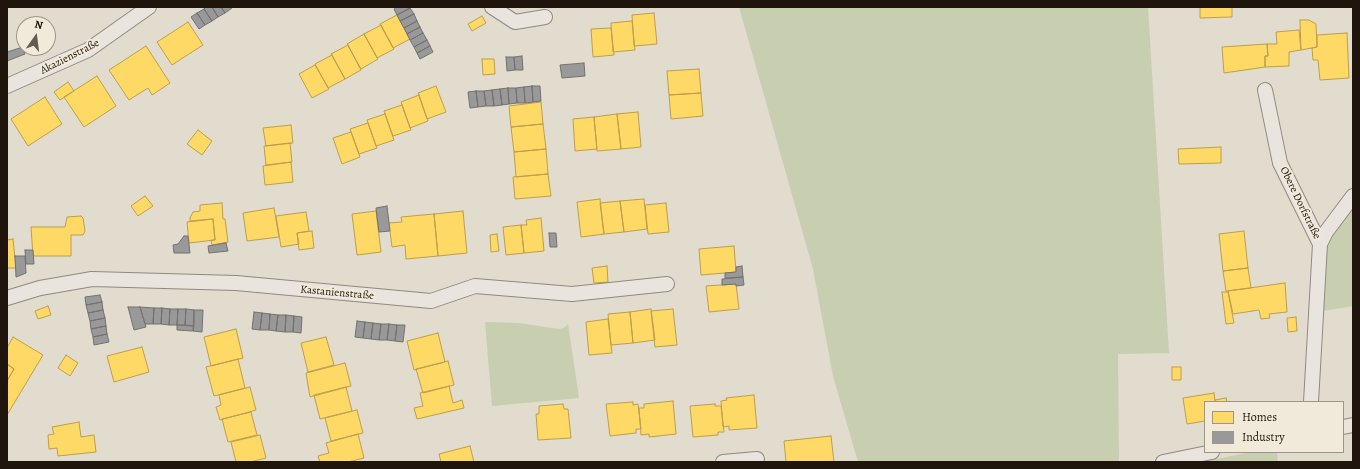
<!DOCTYPE html>
<meta charset="utf-8">
<style>
body{margin:0}
#map{position:relative;width:1360px;height:469px;overflow:hidden;background:#e1dcce;font-family:Alegreya,serif}
canvas{display:block}
.frame{position:absolute;inset:0;border:8px solid #1f150d;pointer-events:none}
.legend{position:absolute;left:1204px;top:401px;width:140px;height:52px;box-sizing:border-box;background:#f1eada;border:1px solid #9d9588;margin:0;padding:5px 7px;list-style:none;font-size:12px;color:#1f150d}
.legend li{display:flex;align-items:center;gap:8px;height:20px}
.legend b{width:20px;border:1px solid #9d9588}
.north{position:absolute;left:16px;top:16px;width:40px;height:40px;box-sizing:border-box;background:#f1eada;border:1px solid #9d9588;border-radius:50%;rotate:14deg;font-size:11px;font-weight:700;line-height:16px;text-align:center;color:#1f150d}
.north::after{content:'';display:block;margin:auto;width:14px;height:18px;background:#635b51;clip-path:polygon(50% 0,100% 100%,50% 72%,0 100%)}
</style>
<div id="map">
<canvas width="1360" height="469"></canvas>
<div class="frame"></div>
<ul class="legend">
<li><b style="height:11px;background:#ffd966"></b>Homes</li>
<li><b style="height:11px;background:#999"></b>Industry</li>
</ul>
<div class="north">N</div>
</div>
<script>
const g = document.querySelector('canvas').getContext('2d');
g.lineJoin = 'round';
function fill(path, color) { g.fillStyle = color; g.fill(path, 'evenodd'); }
const shape = rows => new Path2D(rows.map(r => 'M' + r).join(''));
function stroke(path, color, width, dash) { g.strokeStyle = color; g.lineWidth = width; g.lineCap = dash ? 'butt' : 'round'; g.setLineDash(dash || []); g.stroke(path); }
function label(font, color, halo, rows, align = 'center') {
  g.font = font + ' Alegreya,serif'; g.lineWidth = 4; g.setLineDash([]); g.textBaseline = 'middle'; g.strokeStyle = halo; g.fillStyle = color; for (const [text, x, y, turn = 0] of rows) {
    g.save(); g.translate(x, y); g.rotate((+turn || 0) * Math.PI / 180); g.textAlign = isNaN(turn) ? turn : align; if (halo) g.strokeText(text, 0, 0); g.fillText(text, 0, 0); g.restore();
  }
}
fill(shape([
 [739,7,1148,7,1169,353,1118,354,1119,462,858,462,833,376,813,269],
 [1353,203,1353,306,1323,311,1326,246,1335,226],
 [485,322,519,323,559,329,564,328,568,324,579,398,492,406],
 [1250,452,1277,452,1278,462,1203,462]
]), '#c8ceb0');
const homes = shape([
 [1200,7,1232,7,1232,17,1200,18,1200,7],
 [654,13,657,44,634,46,632,15,654,13],
 [397,15,410,39,393,48,380,24,397,15],
 [482,16,486,23,472,31,468,24,482,16],
 [1300,20,1309,20,1316,24,1317,47,1301,50,1300,20],
 [632,21,635,50,613,52,611,23,632,21],
 [188,22,203,45,172,65,157,42,188,22],
 [381,25,394,49,377,58,364,34,381,25],
 [611,28,614,55,593,57,591,29,611,28],
 [1299,30,1301,50,1289,52,1289,66,1265,67,1265,56,1268,56,1267,44,1277,44,1276,32,1299,30],
 [1347,33,1349,78,1320,80,1318,60,1313,60,1312,48,1317,47,1317,35,1347,33],
 [364,34,378,59,361,69,347,44,364,34],
 [1267,44,1268,56,1265,56,1265,67,1224,73,1222,47,1267,44],
 [348,45,361,70,345,79,331,54,348,45],
 [146,46,170,83,152,95,148,88,129,100,109,70,146,46],
 [332,55,345,79,328,88,315,64,332,55],
 [482,59,494,59,495,74,483,75,482,59],
 [315,65,329,89,312,98,299,74,315,65],
 [699,69,701,93,669,95,667,71,699,69],
 [97,76,116,106,84,127,64,97,97,76],
 [68,82,74,91,60,100,54,92,68,82],
 [436,86,446,112,427,119,418,93,436,86],
 [701,93,703,116,671,119,669,95,701,93],
 [419,95,428,121,410,128,401,102,419,95],
 [45,97,62,124,28,146,11,119,45,97],
 [541,102,543,124,511,127,509,106,541,102],
 [402,105,411,130,393,136,384,111,402,105],
 [638,112,641,147,621,149,617,114,638,112],
 [385,114,394,140,376,146,367,120,385,114],
 [617,114,621,149,597,151,594,117,617,114],
 [594,117,597,149,575,151,573,119,594,117],
 [368,123,377,148,359,154,350,129,368,123],
 [543,124,546,149,514,152,511,127,543,124],
 [291,125,293,143,266,146,263,128,291,125],
 [198,130,212,141,202,155,187,144,198,130],
 [351,132,360,157,342,164,333,138,351,132],
 [290,143,292,162,266,165,264,146,290,143],
 [1221,147,1221,163,1179,164,1178,149,1221,147],
 [546,149,548,174,516,177,514,152,546,149],
 [291,162,293,182,265,185,263,166,291,162],
 [548,174,551,196,515,199,513,177,548,174],
 [145,196,153,206,138,216,131,206,145,196],
 [600,199,604,234,581,237,577,202,600,199],
 [644,199,647,229,624,232,620,201,644,199],
 [620,201,624,232,604,234,600,203,620,201],
 [222,203,223,219,225,219,228,242,212,245,211,240,215,240,213,219,190,221,190,218,193,212,200,211,200,205,222,203],
 [666,203,669,232,648,234,645,205,666,203],
 [274,208,279,237,247,241,243,213,274,208],
 [376,211,381,252,357,255,352,214,376,211],
 [463,211,467,253,438,256,434,214,463,211],
 [306,212,309,231,297,233,299,244,281,247,276,216,306,212],
 [434,214,438,256,406,259,405,245,392,247,389,223,402,222,401,217,434,214],
 [81,216,83,218,85,231,83,235,71,235,71,256,33,256,31,227,65,227,67,217,81,216],
 [541,218,544,251,524,253,521,225,527,225,526,220,541,218],
 [213,219,215,240,189,243,187,222,213,219],
 [521,225,524,253,506,255,503,227,521,225],
 [312,231,314,248,299,250,297,233,312,231],
 [1244,231,1248,268,1223,271,1219,234,1244,231],
 [497,234,499,251,491,252,490,235,497,234],
 [13,239,16,268,7,268,7,240,13,239],
 [734,246,736,272,701,275,699,249,734,246],
 [607,266,608,282,594,283,592,268,607,266],
 [1248,268,1251,288,1226,291,1223,271,1248,268],
 [1285,283,1287,312,1269,314,1270,318,1261,319,1259,310,1233,314,1228,291,1285,283],
 [736,284,739,309,709,312,706,286,736,284],
 [1222,292,1228,292,1234,323,1226,324,1222,292],
 [48,306,51,315,38,319,35,311,48,306],
 [651,309,655,340,633,343,630,312,651,309],
 [673,309,677,345,655,347,651,311,673,309],
 [630,312,633,343,611,345,608,314,630,312],
 [1296,317,1297,331,1288,332,1287,318,1296,317],
 [608,319,612,353,589,355,586,322,608,319],
 [236,329,243,358,211,366,204,337,236,329],
 [438,333,445,362,414,370,407,341,438,333],
 [13,337,43,355,7,415,7,381,14,369,7,364,7,348,13,337],
 [326,337,334,365,308,372,301,343,326,337],
 [142,347,149,372,114,382,107,356,142,347],
 [66,355,78,363,70,376,58,368,66,355],
 [238,359,245,388,214,396,206,367,238,359],
 [448,361,454,385,423,393,416,369,448,361],
 [345,363,351,386,310,397,306,373,345,363],
 [7,364,14,369,7,381,7,364],
 [1172,367,1181,367,1181,380,1172,380,1172,367],
 [449,386,453,403,462,400,464,408,417,419,414,408,423,406,420,393,449,386],
 [250,387,256,410,220,420,216,407,221,405,219,395,250,387],
 [346,387,352,411,320,419,314,395,346,387],
 [1214,393,1215,402,1205,402,1205,421,1187,424,1183,398,1214,393],
 [754,395,757,428,729,430,729,426,723,427,721,401,727,400,726,398,754,395],
 [1226,398,1227,402,1215,402,1215,400,1226,398],
 [673,401,676,434,649,437,649,434,641,435,639,408,644,408,644,404,673,401],
 [633,402,633,405,638,404,641,429,636,429,636,433,610,436,606,404,633,402],
 [563,404,564,409,568,409,571,438,538,440,536,414,539,414,539,406,563,404],
 [715,404,715,406,721,406,724,432,718,432,718,435,693,437,690,406,715,404],
 [357,410,363,433,331,441,325,418,357,410],
 [251,412,257,435,228,442,222,419,251,412],
 [79,422,81,437,94,435,96,452,58,456,57,448,49,449,48,435,54,434,52,427,79,422],
 [358,434,364,458,348,462,320,462,318,456,329,453,326,443,358,434],
 [260,435,266,458,250,462,236,462,231,442,260,435],
 [831,436,834,462,786,462,784,441,831,436],
 [470,446,474,462,441,462,439,454,470,446]
]);
fill(homes, '#ffd966');
stroke(homes, '#bc9e4b', 1);
const industry = shape([
 [206,7,212,7,218,17,212,21,204,9,206,7],
 [212,7,221,7,225,13,218,17,212,7],
 [221,7,231,7,232,8,225,13,221,7],
 [397,7,410,7,410,8,397,15,394,9,397,7],
 [410,8,414,14,400,21,397,15,410,8],
 [204,9,212,21,205,25,197,13,204,9],
 [197,13,205,25,199,29,191,17,197,13],
 [414,14,417,21,404,28,400,21,414,14],
 [417,21,420,27,407,34,404,28,417,21],
 [420,27,423,33,410,40,407,34,420,27],
 [423,33,427,40,414,47,410,40,423,33],
 [427,40,430,46,417,53,414,47,427,40],
 [430,46,433,52,420,59,417,53,430,46],
 [23,47,25,54,7,61,7,52,23,47],
 [522,56,523,70,515,70,514,57,522,56],
 [506,57,514,57,515,70,507,71,506,57],
 [584,63,585,76,562,78,560,65,584,63],
 [532,86,540,86,541,101,533,102,532,86],
 [532,86,533,102,525,103,524,87,532,86],
 [524,87,525,103,517,103,516,88,524,87],
 [508,88,509,104,502,105,500,89,508,88],
 [508,88,516,88,517,103,509,104,508,88],
 [500,89,502,105,494,106,492,90,500,89],
 [492,90,494,106,486,106,484,91,492,90],
 [476,91,484,91,486,106,478,107,476,91],
 [476,91,478,107,470,108,468,92,476,91],
 [387,206,390,231,379,232,376,208,387,206],
 [549,233,556,233,557,247,550,247,549,233],
 [184,236,188,236,190,253,174,253,173,245,178,244,184,236],
 [226,243,228,251,209,253,208,246,226,243],
 [25,250,33,250,34,264,26,264,25,250],
 [15,256,25,256,26,273,16,277,15,256],
 [742,266,743,277,725,278,725,273,736,272,736,267,742,266],
 [743,277,744,285,736,286,736,284,722,285,722,279,743,277],
 [100,295,102,302,86,305,85,297,100,295],
 [102,302,103,310,88,313,86,305,102,302],
 [128,307,140,307,146,327,134,330,128,307],
 [140,307,154,308,153,324,145,324,140,307],
 [154,308,162,308,161,324,153,324,154,308],
 [162,308,170,309,169,325,161,324,162,308],
 [170,309,178,309,177,325,169,325,170,309],
 [178,309,186,309,185,325,177,325,178,309],
 [186,309,194,310,194,326,185,325,186,309],
 [103,310,105,318,90,321,88,313,103,310],
 [194,310,203,310,202,332,193,331,194,310],
 [254,312,262,313,260,330,252,329,254,312],
 [262,313,270,314,269,330,260,330,262,313],
 [270,314,278,315,276,331,269,330,270,314],
 [278,315,286,315,285,332,276,331,278,315],
 [286,315,294,316,293,332,285,332,286,315],
 [294,316,302,317,301,333,293,332,294,316],
 [105,318,106,326,91,329,90,321,105,318],
 [357,321,365,322,363,338,355,337,357,321],
 [365,322,373,323,371,339,363,338,365,322],
 [373,323,381,324,379,340,371,339,373,323],
 [381,324,389,324,387,340,379,340,381,324],
 [389,324,397,325,395,341,387,340,389,324],
 [177,325,194,326,193,331,177,330,177,325],
 [397,325,405,325,403,342,395,341,397,325],
 [106,326,107,334,93,337,91,329,106,326],
 [107,334,109,342,94,345,93,337,107,334]
]);
fill(industry, '#999');
stroke(industry, '#74716f', 1);
const street = shape([
 [492,7,515,22,545,17],
 [7,86,88,50,149,7],
 [1265,90,1280,163,1320,244],
 [7,298,40,288,92,279,236,283,431,301,475,286,572,294,667,284],
 [1311,402,1320,244,1326,232,1353,196],
 [1343,427,1353,425],
 [723,462,757,459],
 [1163,462,1212,452]
]);
stroke(street, '#8e8a81', 16);
stroke(street, '#e9e5de', 14);
label('11px', '#1f150d', '#f1eada', [
 ["Akazienstraße",70,57,-27],
 ["Obere Dorfstraße",1300,203,64],
 ["Kastanienstraße",337,293,5]
]);
</script>
